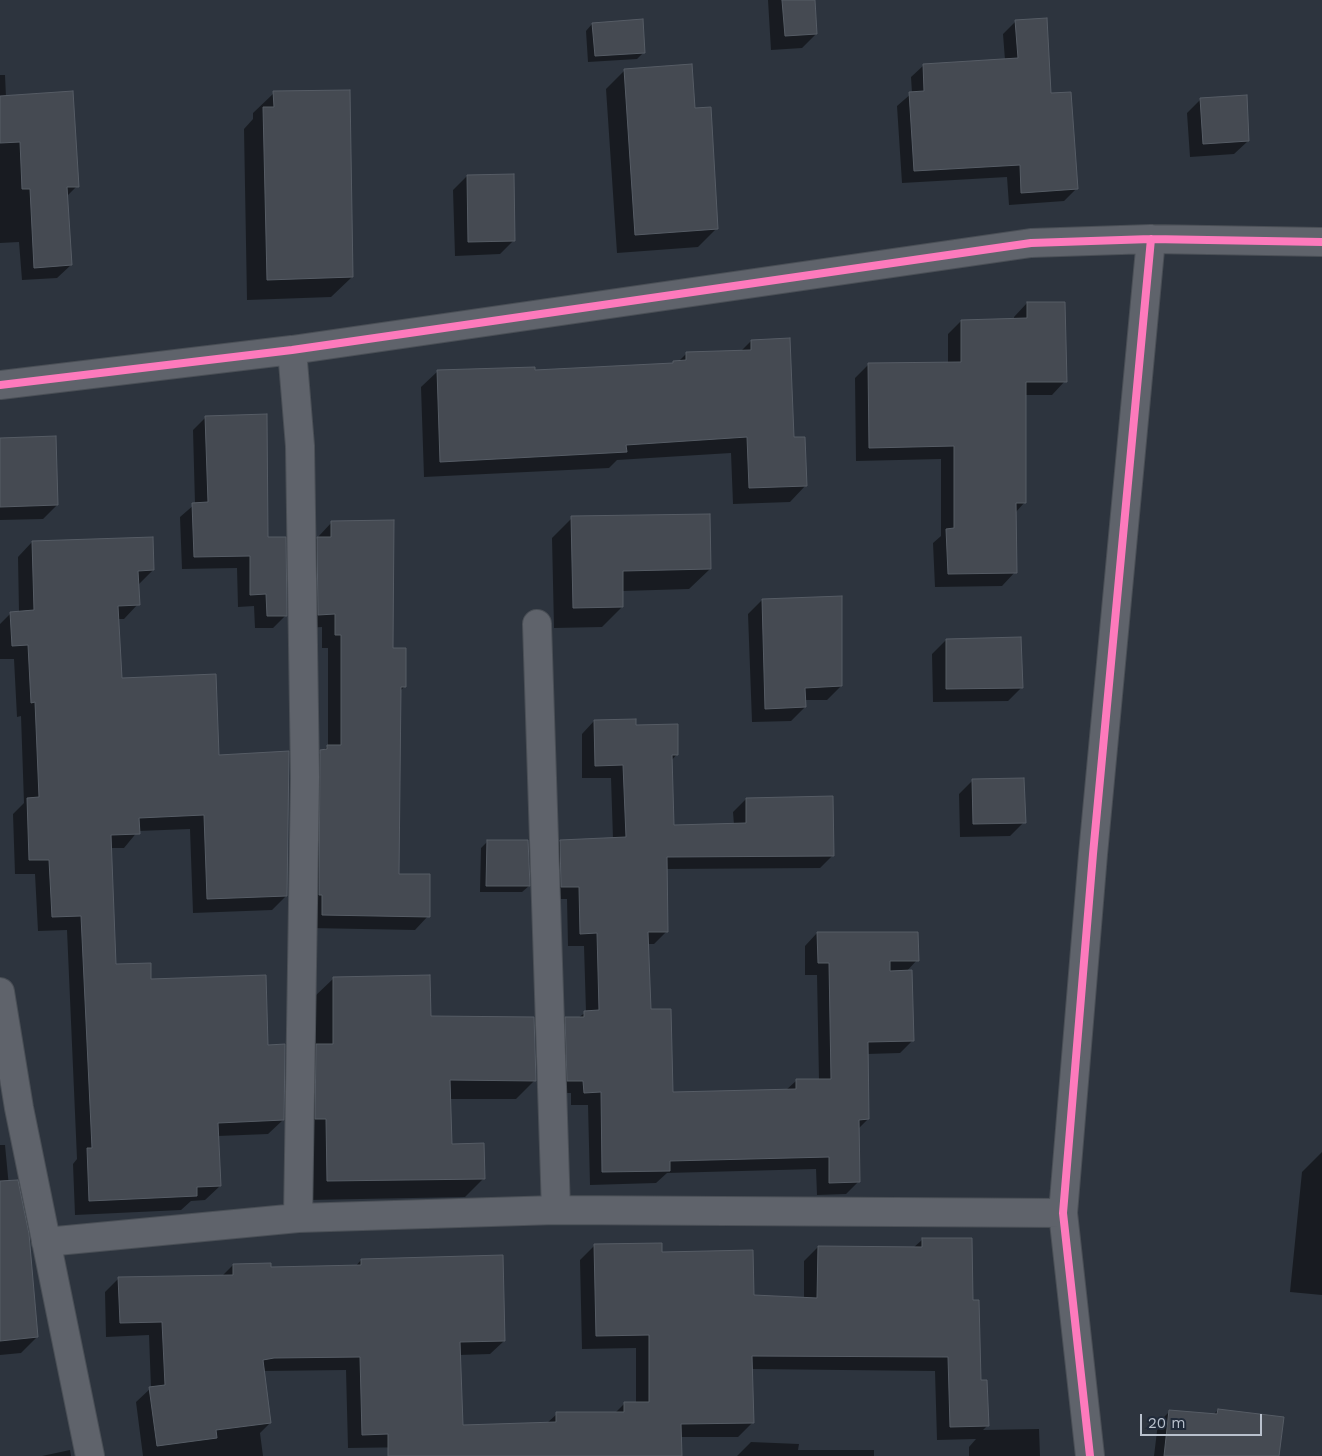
<!DOCTYPE html>
<style>
body{margin:0}
#map{position:relative;width:1322px;height:1456px;overflow:hidden;background:#2d343e;font-family:"Work Sans",sans-serif}
canvas{display:block}
.scale{position:absolute;left:1140px;top:1414px;width:122px;height:22px;box-sizing:border-box;border:2px solid #b9c1cd;border-top:0;padding-left:6px;font-size:15px;line-height:18px;white-space:nowrap;color:#b9c1cd;-webkit-text-stroke:4px #202a39;paint-order:stroke}
</style>
<div id="map">
<canvas width="1322" height="1456"></canvas>
<div class="scale">20 m</div>
</div>
<script>
const g = document.querySelector('canvas').getContext('2d');
g.lineJoin = 'round';
function fill(path, color) { g.fillStyle = color; g.fill(path, 'evenodd'); }
const shape = rows => new Path2D(rows.map(r => 'M' + r).join(''));
function stroke(path, color, width, dash) { g.strokeStyle = color; g.lineWidth = width; g.lineCap = dash ? 'butt' : 'round'; g.setLineDash(dash || []); g.stroke(path); }
fill(shape([
 [768,0,814,0,816,34,802,48,771,50],
 [1016,21,1050,95,1076,189,1064,201,1009,205,1007,177,902,183,897,106,912,93,911,77,924,65,1005,60,1003,34],
 [592,24,644,52,637,59,588,62,586,31],
 [625,70,694,109,717,228,698,247,617,253,606,89],
 [0,75,5,75,6,97,77,186,66,197,71,265,57,278,22,280,19,242,0,243],
 [274,93,352,277,331,297,247,300,244,129,253,119,253,113],
 [1201,99,1248,141,1234,154,1190,157,1187,113],
 [467,176,514,240,500,254,455,256,453,190],
 [1027,303,1065,381,1052,395,1025,395,1025,502,1015,513,1015,572,1002,586,935,587,933,543,941,536,941,459,856,461,855,378,868,365,948,364,948,334,961,321,1014,320,1014,317],
 [751,341,793,439,806,485,790,502,733,504,731,453,617,460,609,468,424,477,421,387,438,371,533,371,671,364,678,362,686,354,740,352],
 [205,418,267,538,286,615,273,628,255,628,254,606,238,607,237,568,182,569,180,517,195,504,193,430],
 [0,439,57,505,43,519,0,520],
 [572,518,710,569,689,589,622,591,622,607,602,627,554,628,552,538],
 [332,522,392,649,405,686,400,691,398,875,428,916,415,930,309,928,307,765,328,746,328,648,322,648,322,627,305,628,304,552],
 [32,542,153,570,138,585,138,604,124,619,117,619,120,679,218,756,286,896,272,910,193,913,190,829,138,831,124,848,111,848,115,966,150,980,267,1046,283,1120,268,1134,218,1136,220,1186,205,1200,191,1201,181,1210,75,1215,73,1164,77,1159,67,930,38,931,35,874,15,874,13,814,24,803,21,716,17,717,14,659,0,659,0,624,11,613,19,612,18,557],
 [762,600,841,686,827,700,805,700,805,707,791,721,752,722,748,614],
 [946,640,1022,687,1008,701,933,702,932,654],
 [594,721,634,726,677,754,671,761,673,826,734,825,733,812,746,799,833,855,820,868,666,869,667,931,654,944,648,944,650,1010,671,1093,786,1090,796,1081,819,1080,817,975,805,975,805,946,817,933,917,960,906,972,913,1040,900,1053,867,1054,868,1119,858,1129,859,1181,846,1194,817,1195,816,1169,667,1173,656,1183,590,1185,588,1105,571,1105,571,1093,555,1093,553,1031,566,1018,578,1018,586,1012,584,946,568,946,567,899,549,899,547,854,560,841,613,839,611,778,582,778,582,734],
 [973,780,1024,822,1010,836,960,837,959,794],
 [488,841,529,886,522,892,480,892,481,848],
 [334,978,430,1017,535,1080,516,1099,450,1099,451,1145,484,1178,465,1197,308,1200,314,997],
 [0,1145,5,1145,11,1208,37,1337,21,1353,0,1355],
 [1322,1152,1322,1295,1290,1292,1302,1172],
 [922,1240,972,1301,980,1381,987,1426,983,1430,1039,1429,1040,1456,969,1456,969,1447,976,1439,937,1440,935,1371,751,1369,752,1423,738,1437,680,1437,681,1456,419,1456,419,1447,348,1448,346,1370,263,1371,270,1423,260,1433,263,1456,143,1456,136,1402,151,1388,149,1335,106,1337,105,1292,119,1278,222,1276,233,1265,270,1269,355,1267,361,1260,504,1341,490,1354,459,1355,461,1427,547,1423,557,1414,614,1414,625,1403,636,1403,636,1348,582,1349,580,1260,594,1246,661,1253,753,1296,804,1298,804,1261,818,1247,913,1248],
 [1218,1410,1278,1456,1154,1456,1158,1423,1170,1411,1213,1415],
 [751,1442,799,1444,798,1450,874,1450,874,1456,737,1456],
 [70,1450,71,1456,42,1456]
]), '#0007');
const building = shape([
 [782,0,815,0,817,34,785,36,782,0],
 [1047,18,1051,93,1071,92,1078,189,1021,193,1020,165,914,171,909,92,924,91,923,64,1018,58,1015,20,1047,18],
 [643,19,645,53,595,56,592,23,643,19],
 [692,64,695,108,711,107,718,229,635,235,624,69,692,64],
 [350,90,353,277,267,280,263,107,274,107,273,91,350,90],
 [73,91,79,187,67,187,72,265,34,268,30,189,22,189,20,142,0,143,0,96,73,91],
 [1247,95,1249,141,1203,144,1200,98,1247,95],
 [514,174,515,241,468,242,467,175,514,174],
 [1027,302,1065,302,1067,382,1026,382,1026,503,1016,503,1017,573,948,574,946,529,954,528,954,446,869,448,868,363,961,362,961,320,1027,318,1027,302],
 [790,338,794,437,805,437,807,486,749,488,747,437,626,445,627,452,440,462,437,370,535,367,535,370,673,363,673,361,686,360,686,352,751,350,751,340,790,338],
 [267,414,268,537,286,537,287,616,267,616,266,594,250,595,250,556,194,557,192,503,208,502,205,416,267,414],
 [56,436,58,505,0,507,0,438,56,436],
 [710,514,711,569,623,571,623,607,573,608,571,516,710,514],
 [394,520,393,648,406,648,406,687,401,687,399,874,430,874,430,917,322,915,322,895,319,895,320,750,327,749,327,745,341,745,341,635,335,635,335,614,318,615,317,537,331,537,331,521,394,520],
 [153,537,154,570,138,571,140,605,118,606,122,678,216,674,219,755,289,751,287,896,207,899,204,815,139,818,140,834,111,835,116,964,151,963,151,979,266,975,268,1045,285,1044,284,1120,218,1123,221,1186,197,1187,197,1196,89,1201,87,1148,92,1148,81,916,52,917,49,860,29,860,27,798,39,797,35,702,31,703,28,645,12,646,10,612,34,610,32,541,153,537],
 [842,596,842,686,805,688,806,707,765,709,762,599,842,596],
 [1021,637,1023,688,946,689,946,639,1021,637],
 [636,719,636,725,678,724,678,755,672,755,674,825,746,823,746,798,833,796,834,856,667,857,668,932,648,932,651,1009,671,1009,673,1092,796,1089,796,1079,831,1079,829,963,818,963,817,932,918,932,919,961,890,961,890,971,912,970,914,1041,868,1042,869,1119,859,1120,860,1182,829,1183,829,1157,670,1161,670,1171,602,1172,601,1092,584,1093,583,1081,567,1081,565,1017,584,1017,584,1011,599,1010,597,933,580,934,579,887,561,887,560,840,626,837,623,765,595,766,594,720,636,719],
 [1024,778,1026,823,973,824,972,779,1024,778],
 [487,840,528,840,530,886,486,886,487,840],
 [430,975,431,1016,534,1017,536,1081,450,1080,452,1144,484,1143,485,1179,327,1181,326,1119,315,1119,316,1044,333,1044,333,977,430,975],
 [18,1180,29,1234,38,1337,0,1341,0,1181,18,1180],
 [922,1238,972,1238,973,1300,979,1300,981,1380,987,1380,989,1426,950,1427,948,1357,752,1356,754,1423,681,1424,682,1456,388,1456,388,1434,362,1435,360,1357,274,1358,263,1360,271,1423,216,1430,217,1438,157,1446,149,1387,165,1385,162,1322,120,1323,118,1277,233,1275,233,1264,271,1263,271,1267,361,1265,361,1259,503,1255,505,1341,460,1342,463,1425,556,1422,556,1412,624,1412,624,1402,649,1402,649,1335,596,1336,594,1244,662,1243,662,1252,753,1250,754,1295,817,1298,818,1246,922,1247,922,1238],
 [1218,1409,1284,1417,1279,1456,1164,1456,1169,1410,1217,1414,1218,1409]
]);
fill(building, '#454a52');
stroke(building, '#565c65', 1);
const street = shape([
 [292,350,300,446,305,777,298,1218],
 [0,385,292,350,1031,243,1151,239,1322,242],
 [537,624,556,1210],
 [0,992,19,1108,90,1456],
 [46,1242,298,1218,556,1210,1063,1213],
 [1090,1456,1063,1213,1093,854,1151,239]
]);
stroke(street, '#4a4f56', 30);
stroke(street, '#5f636b', 28);
stroke(shape([
 [0,385,292,350,1031,243,1151,239,1322,242],
 [1090,1456,1063,1213,1093,854,1151,239]
]), '#fd7abc', 8);
</script>
